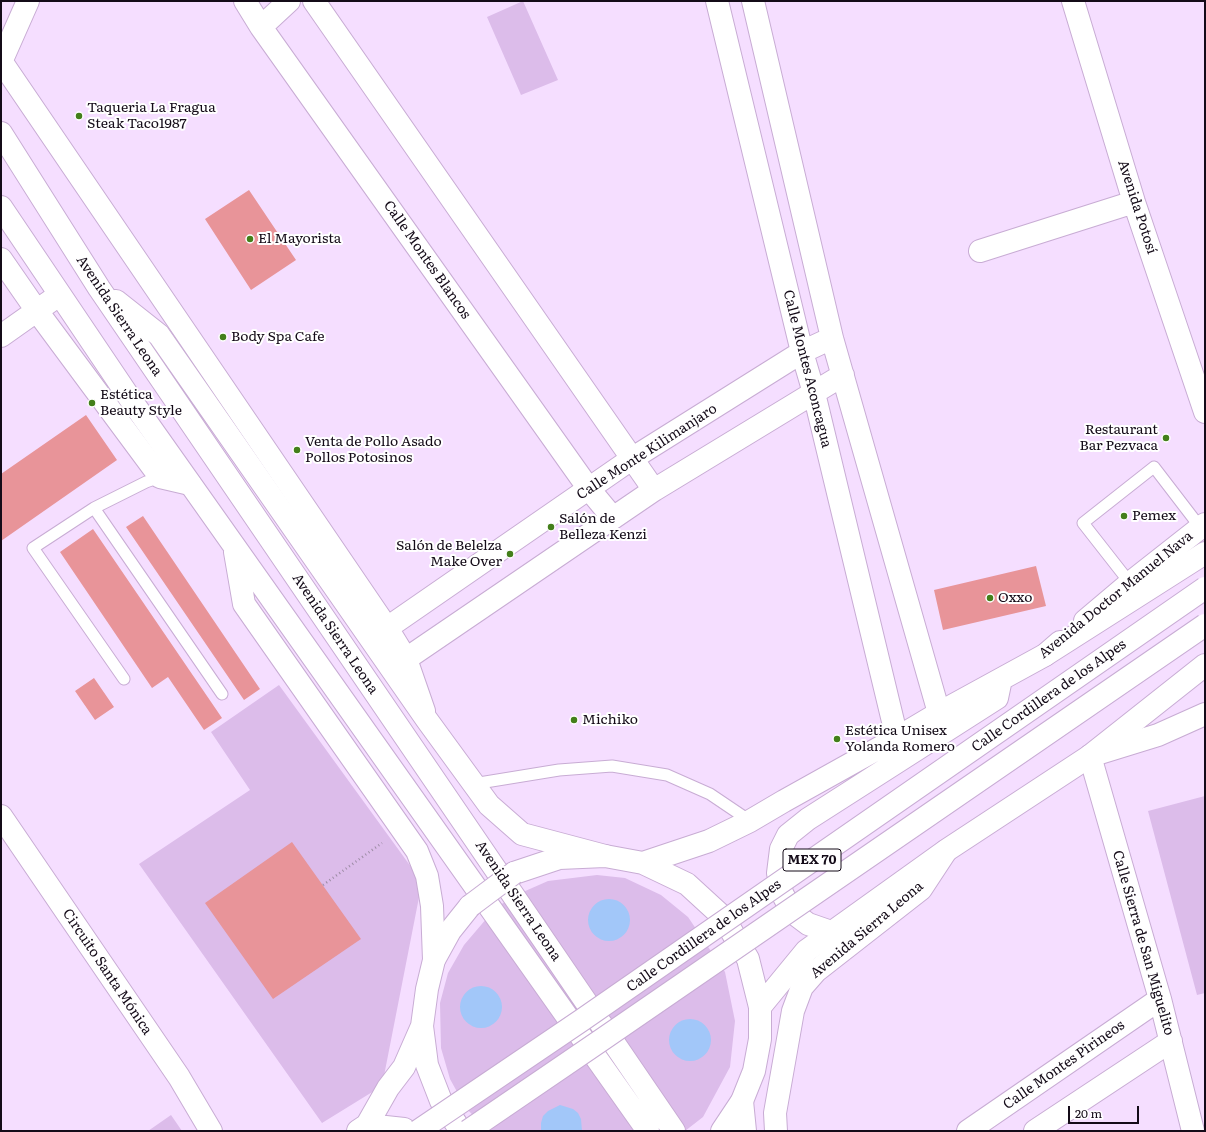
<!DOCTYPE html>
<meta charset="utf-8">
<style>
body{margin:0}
#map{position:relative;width:1206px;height:1132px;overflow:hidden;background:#f5deff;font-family:Literata,serif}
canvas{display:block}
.frame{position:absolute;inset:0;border:2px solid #140b18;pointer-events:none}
.scale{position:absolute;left:1068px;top:1106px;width:71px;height:18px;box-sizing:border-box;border:2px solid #140b18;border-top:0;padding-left:5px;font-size:12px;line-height:14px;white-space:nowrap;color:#140b18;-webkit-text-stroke:3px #fff;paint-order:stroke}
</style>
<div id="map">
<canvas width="1206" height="1132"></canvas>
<div class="frame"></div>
<div class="scale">20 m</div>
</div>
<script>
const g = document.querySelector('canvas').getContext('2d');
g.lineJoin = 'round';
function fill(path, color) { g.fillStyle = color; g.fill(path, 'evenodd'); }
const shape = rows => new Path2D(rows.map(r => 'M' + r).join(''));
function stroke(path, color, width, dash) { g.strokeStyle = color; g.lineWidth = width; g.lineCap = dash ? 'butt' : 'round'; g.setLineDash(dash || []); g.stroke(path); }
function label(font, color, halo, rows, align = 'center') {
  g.font = font + ' Literata,serif'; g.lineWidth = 4; g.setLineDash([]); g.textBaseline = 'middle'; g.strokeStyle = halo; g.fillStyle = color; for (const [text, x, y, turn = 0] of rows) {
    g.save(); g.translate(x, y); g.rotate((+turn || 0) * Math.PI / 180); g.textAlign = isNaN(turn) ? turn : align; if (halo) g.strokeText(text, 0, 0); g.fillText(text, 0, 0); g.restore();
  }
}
fill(shape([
 [523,1,558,80,521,95,487,17],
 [279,685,422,882,382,1086,322,1123,139,864,250,790,211,732],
 [1205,796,1205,993,1197,995,1148,811],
 [597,875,625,878,661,895,688,917,725,972,735,1021,730,1067,703,1117,685,1131,488,1131,466,1108,450,1079,441,1048,440,1003,448,973,464,945,487,918,503,903,523,892,548,881],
 [171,1115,182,1131,148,1131]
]), '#dcbcea');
fill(shape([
 '588 920a21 21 0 1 1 42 0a21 21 0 1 1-42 0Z',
 '460 1007a21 21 0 1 1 42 0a21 21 0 1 1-42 0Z',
 '669 1040a21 21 0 1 1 42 0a21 21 0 1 1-42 0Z',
 [560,1105,573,1109,578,1113,581,1119,582,1131,541,1131,541,1123,543,1116,548,1111]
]), '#a2c7f9');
fill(shape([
 [249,190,296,260,251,290,205,219],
 [86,415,117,460,1,541,1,474],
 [143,516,260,689,244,700,126,527],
 [93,529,222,718,204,730,168,677,152,688,60,552],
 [1036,566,1046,606,943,630,934,590],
 [94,678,114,707,95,720,75,691],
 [292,842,361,939,273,999,205,903]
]), '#e89499');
const service = shape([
 [94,508,222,694],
 [1130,583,1083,523,1154,467,1200,527],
 [124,679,33,548,94,508,146,482,160,477],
 [473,784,559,770,612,766,667,775,710,794,750,821]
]);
const minor = shape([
 [245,1,261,27,589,489,613,518],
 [314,1,654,490],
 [717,1,802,352,814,393,897,738],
 [753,1,832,338,939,713],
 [1073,1,1134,202,1205,412],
 [261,27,289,1],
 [1,61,387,628,406,659,424,711],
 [1,62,28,1],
 [980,251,1134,202],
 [1,259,37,311,160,477,190,484],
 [1,336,59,295],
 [387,628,633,458,802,352,832,338],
 [406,659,654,490,843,375],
 [1090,756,1160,999,1193,1131],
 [1,816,179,1077,211,1131],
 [776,1131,775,1113,793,1011,802,987,816,971,921,889,946,851],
 [968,1131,1160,999],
 [1035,1131,1171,1041]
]);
const secondary = shape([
 [1085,621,1130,583,1205,524],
 [643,863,709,841,750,821,784,801,897,738,939,713,1045,655,1060,642],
 [514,873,559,858,605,856,643,863,687,884,723,917,748,959,760,1007,760,1039,754,1071,742,1101,722,1131],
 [831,932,808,924,792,912,782,893,778,873,781,849,788,835,808,819,997,698,1001,679],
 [760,1007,806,951,947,850,1090,756,1158,735,1205,714],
 [367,1125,404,1129,407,1131],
 [358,1131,367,1125,388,1088,404,1067,422,1026],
 [461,1131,441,1101,427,1065,422,1026,427,989,434,960,450,931,470,906]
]);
const trunk = shape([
 [1,133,99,288,674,1131],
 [1,207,131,400,648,1131],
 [116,301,159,335,427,720,489,805,522,834,605,856],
 [235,552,244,604,417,851,427,876,432,906,434,960],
 [742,1101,745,1131]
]);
const motorway = shape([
 [1045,655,1205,553],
 [1090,756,1205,665]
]);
stroke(service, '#c8acd4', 13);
stroke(minor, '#c8acd4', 24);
stroke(secondary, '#c8acd4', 24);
stroke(trunk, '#c8acd4', 24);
stroke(motorway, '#c8acd4', 24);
stroke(shape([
 [323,885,382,843]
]), '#9d8ca5', 2.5, [1, 3]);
stroke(service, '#fff', 11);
stroke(minor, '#fff', 22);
stroke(secondary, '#fff', 22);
stroke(trunk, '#fff', 22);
stroke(motorway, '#fff', 22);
const secondaryBridge = shape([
 [470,906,514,873]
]);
const motorwayBridge = shape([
 [418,1131,582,1020,1205,588],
 [468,1131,600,1041,1205,625]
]);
stroke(secondaryBridge, '#c8acd4', 24, []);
stroke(motorwayBridge, '#c8acd4', 24, []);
stroke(secondaryBridge, '#fff', 22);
stroke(motorwayBridge, '#fff', 22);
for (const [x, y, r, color] of [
 [79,116,4,"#437f1a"],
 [250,239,4,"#437f1a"],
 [223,337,4,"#437f1a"],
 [92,403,4,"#437f1a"],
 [1166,438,4,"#437f1a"],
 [297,450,4,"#437f1a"],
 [1124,516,4,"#437f1a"],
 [551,527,4,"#437f1a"],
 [510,554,4,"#437f1a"],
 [990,598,4,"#437f1a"],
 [574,720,4,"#437f1a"],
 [837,739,4,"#437f1a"]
]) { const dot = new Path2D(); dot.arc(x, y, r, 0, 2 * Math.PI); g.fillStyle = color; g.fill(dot); stroke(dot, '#fff', 1.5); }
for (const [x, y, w] of [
 [812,860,58]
]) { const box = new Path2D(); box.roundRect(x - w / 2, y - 11, w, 22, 3); g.fillStyle = '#fff'; g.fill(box); stroke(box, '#140b18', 1); }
label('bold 13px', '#140b18', null, [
 ["MEX 70",812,860]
]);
label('14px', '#140b18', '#fff', [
 ["Taqueria La Fragua",87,108],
 ["Steak Taco1987",87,124],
 ["El Mayorista",258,239],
 ["Body Spa Cafe",231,337],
 ["Estética",100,395],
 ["Beauty Style",100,411],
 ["Restaurant",1158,430,"right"],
 ["Bar Pezvaca",1158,446,"right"],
 ["Venta de Pollo Asado",305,442],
 ["Pollos Potosinos",305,458],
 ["Pemex",1132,516],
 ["Salón de",559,519],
 ["Belleza Kenzi",559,535],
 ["Salón de Belelza",502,546,"right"],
 ["Make Over",502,562,"right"],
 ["Oxxo",998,598],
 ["Michiko",582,720],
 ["Estética Unisex",845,731],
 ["Yolanda Romero",845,747]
], 'left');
label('14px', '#140b18', '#fff', [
 ["Avenida Potosí",1137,207,72],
 ["Calle Montes Blancos",427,260,55],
 ["Avenida Sierra Leona",119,316,56],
 ["Calle Montes Aconcagua",807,369,76],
 ["Calle Monte Kilimanjaro",647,452,-33],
 ["Avenida Doctor Manuel Nava",1116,595,-39],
 ["Avenida Sierra Leona",335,634,56],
 ["Calle Cordillera de los Alpes",1049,696,-35],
 ["Avenida Sierra Leona",518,901,56],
 ["Avenida Sierra Leona",867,930,-40],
 ["Calle Cordillera de los Alpes",704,936,-35],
 ["Calle Sierra de San Miguelito",1143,943,74],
 ["Circuito Santa Mónica",107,972,56],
 ["Calle Montes Pirineos",1064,1065,-35]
]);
</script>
